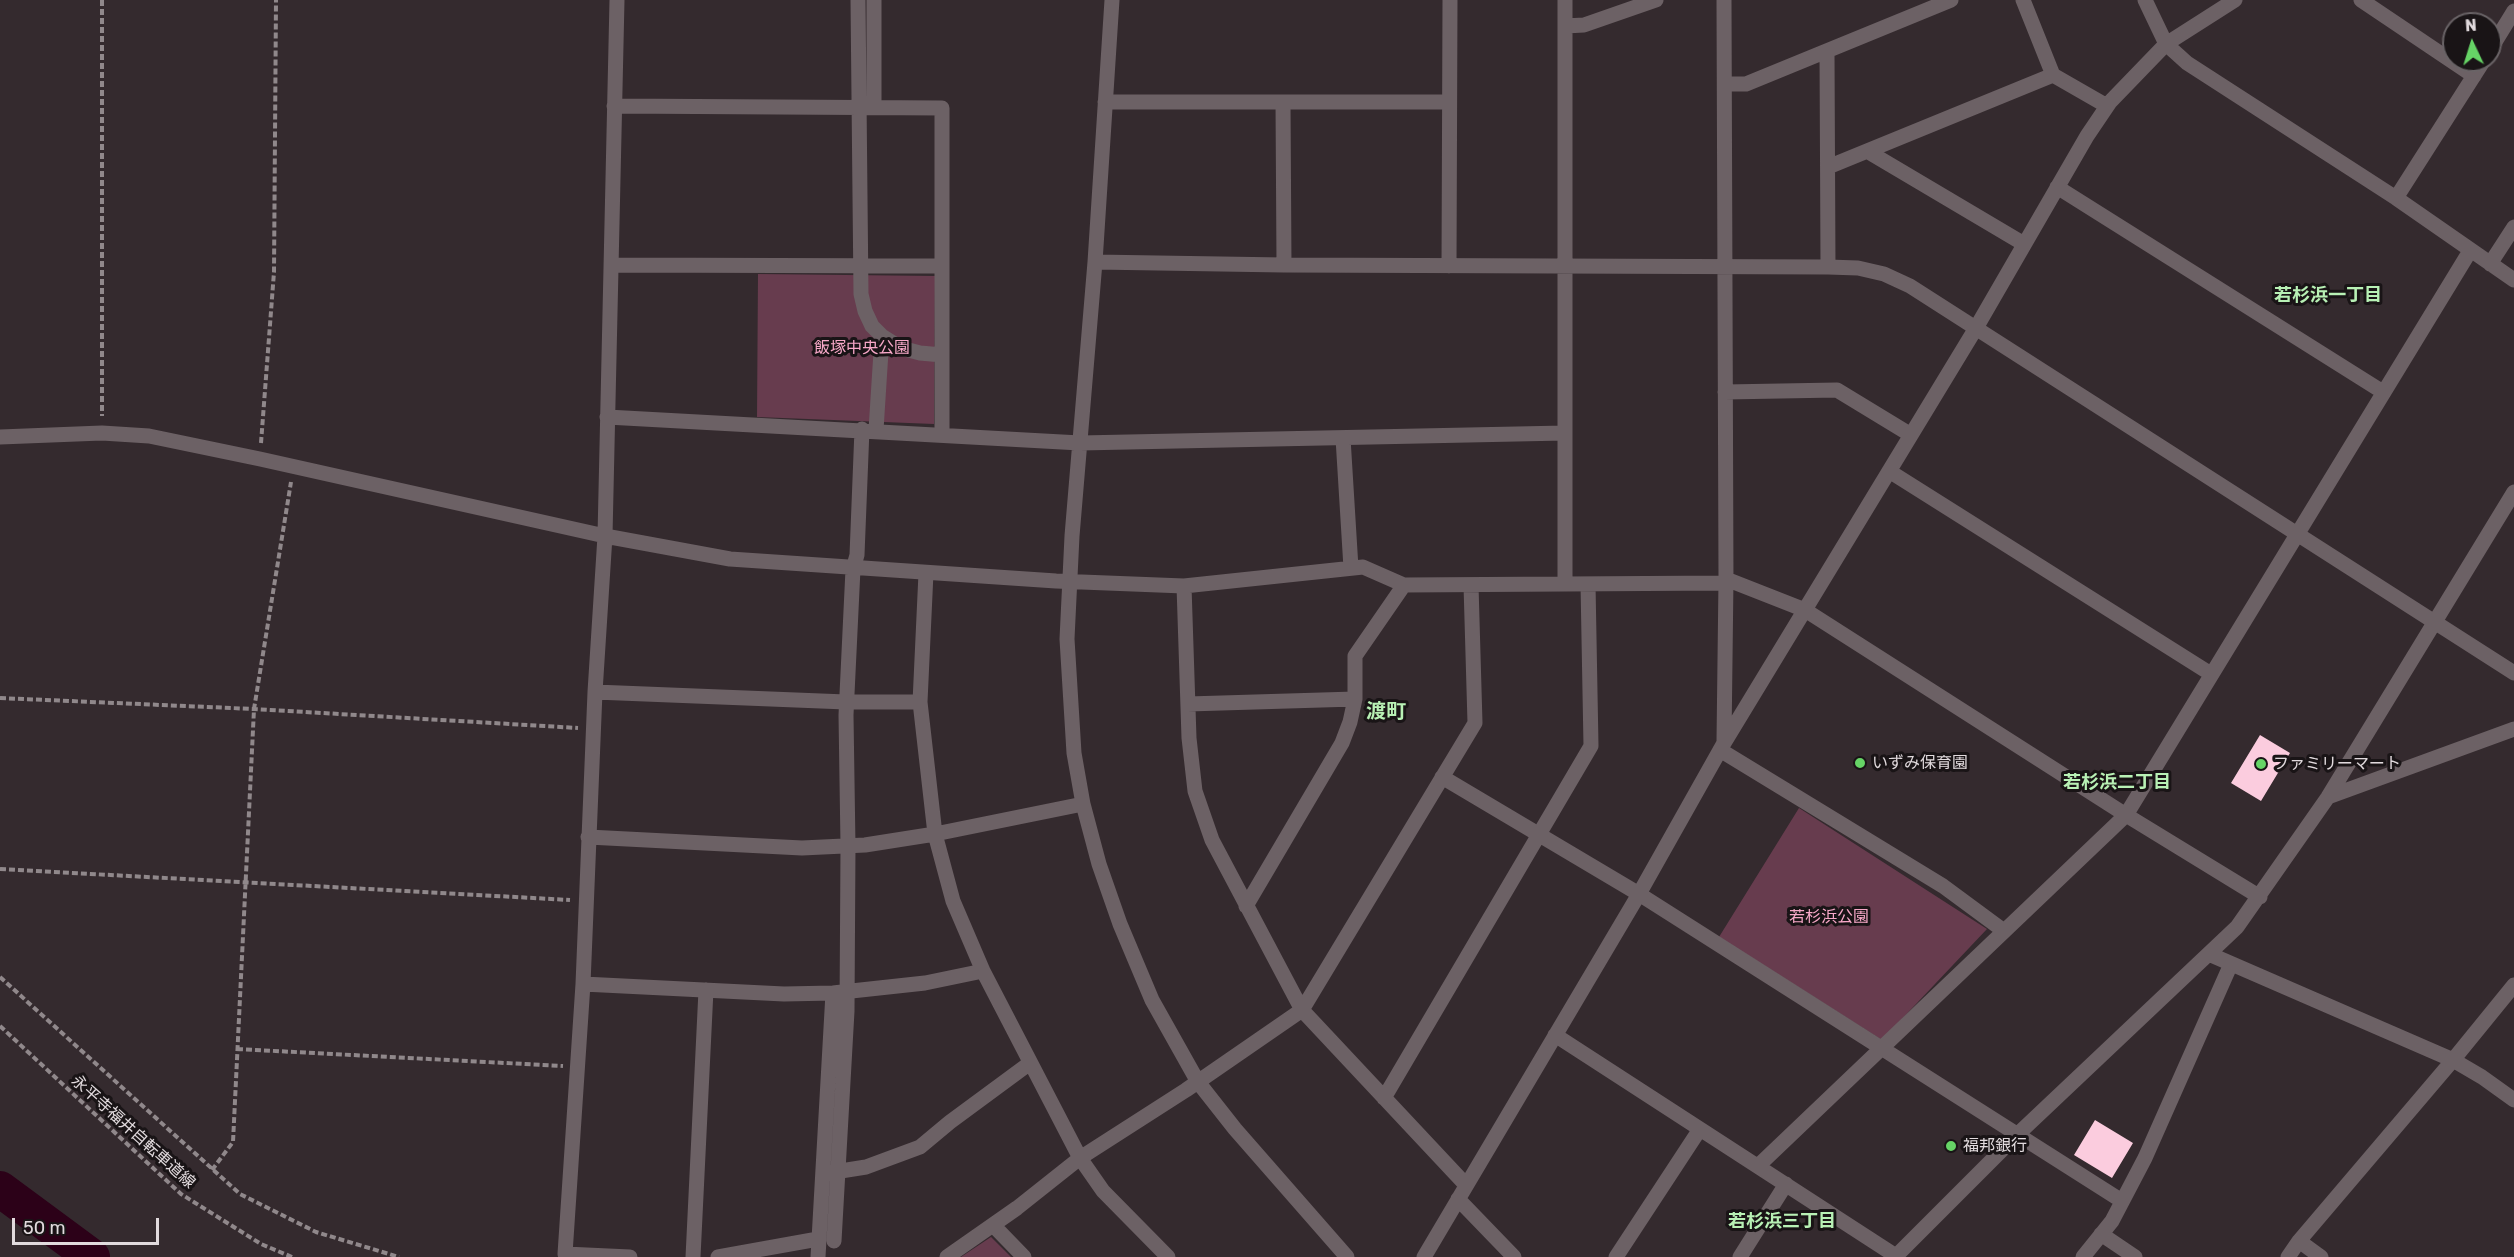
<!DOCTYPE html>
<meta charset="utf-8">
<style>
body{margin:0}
#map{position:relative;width:2514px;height:1257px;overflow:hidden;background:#342a2e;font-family:Rubik,sans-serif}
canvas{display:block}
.north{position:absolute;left:2442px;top:12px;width:60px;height:60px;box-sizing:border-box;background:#191416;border:2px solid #696366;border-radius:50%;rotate:356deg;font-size:16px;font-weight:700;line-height:24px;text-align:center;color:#e1dadd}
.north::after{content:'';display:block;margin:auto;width:21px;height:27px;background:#66d466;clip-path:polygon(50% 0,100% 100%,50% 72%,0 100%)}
.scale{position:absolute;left:12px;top:1218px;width:147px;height:27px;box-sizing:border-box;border:3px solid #e1dadd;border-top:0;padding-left:8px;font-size:18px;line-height:21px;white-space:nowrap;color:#e1dadd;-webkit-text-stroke:4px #191416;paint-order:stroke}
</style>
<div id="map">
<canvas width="2514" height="1257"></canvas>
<div class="north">N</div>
<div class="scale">50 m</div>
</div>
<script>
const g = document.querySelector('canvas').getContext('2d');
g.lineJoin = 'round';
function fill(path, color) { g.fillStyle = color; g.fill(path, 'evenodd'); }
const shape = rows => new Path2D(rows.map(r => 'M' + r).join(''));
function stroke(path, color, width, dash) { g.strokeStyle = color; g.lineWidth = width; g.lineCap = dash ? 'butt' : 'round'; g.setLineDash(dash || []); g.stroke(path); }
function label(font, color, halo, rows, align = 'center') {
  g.font = font + ' Rubik,"Noto Sans JP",sans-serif'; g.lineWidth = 6; g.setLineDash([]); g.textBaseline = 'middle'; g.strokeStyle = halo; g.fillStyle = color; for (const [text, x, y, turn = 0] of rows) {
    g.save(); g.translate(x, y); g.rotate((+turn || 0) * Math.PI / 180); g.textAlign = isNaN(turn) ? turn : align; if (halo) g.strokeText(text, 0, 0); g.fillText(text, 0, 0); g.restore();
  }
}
fill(shape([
 [758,274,935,276,934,424,757,417],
 [1799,808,1987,929,1882,1040,1719,937],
 [991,1237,1011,1257,961,1257]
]), '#673c4e');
stroke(shape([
 [0,1189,92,1257]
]), '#2c0118', 36);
fill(shape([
 [2260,735,2290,753,2261,801,2231,783],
 [2095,1120,2133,1143,2112,1178,2074,1155]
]), '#fbccde');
stroke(shape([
 [102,0,102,416],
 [261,443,274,272,276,0],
 [0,698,254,709,578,728],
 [0,869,570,900],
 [0,977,240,1194,316,1232,399,1257],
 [0,1026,181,1194,261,1244,292,1257],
 [237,1049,563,1066],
 [212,1170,233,1142,254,709,291,482]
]), '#90888b', 4, [6, 3]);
stroke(shape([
 [617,0,605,536,595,692,583,984,565,1254,630,1257],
 [858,0,861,294,865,311,872,326,882,336,876,430],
 [1112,0,1095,262,1072,536,1067,639,1074,753,1083,804,1099,864,1120,924,1152,1000,1198,1082,1235,1129,1347,1257],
 [1565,0,1565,584],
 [2023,0,2053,75,2107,106],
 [2145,0,2166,44,2187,63,2396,198,2514,280],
 [2361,0,2474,76],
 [1565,26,1584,25,1656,0],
 [2490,50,2514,11],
 [1827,51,1828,267],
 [1725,84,1746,84,1951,0],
 [1105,102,1449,102],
 [1283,102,1284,265],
 [614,106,942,108,942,434],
 [874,107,874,0],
 [1867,151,2024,244],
 [1828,167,2053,75],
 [2057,187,2383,392],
 [2396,198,2484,60],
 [1095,262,1284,265,1828,267,1858,268,1884,274,1910,286,2514,673],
 [2490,264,2514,227],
 [611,265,942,266],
 [1449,266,1450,0],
 [882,336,901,348,920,353,942,355],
 [1725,392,1837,390,1911,435],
 [607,417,1080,443,1565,433],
 [0,437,102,433,149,436,260,459,605,536,730,559,1056,581,1184,586,1363,567,1404,585,1726,583],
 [1343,438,1351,568],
 [1889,471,2211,674],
 [926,573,920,702,935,834,953,901,983,971,1080,1158,1103,1191,1168,1257],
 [1726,579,1805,610,2126,815,2260,897],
 [1184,586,1189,738,1195,791,1212,840,1302,1010,1466,1185],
 [595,692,846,702,920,702],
 [1188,704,1355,699],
 [1724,741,1726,579,1724,0],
 [1720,750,1943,886,2004,931],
 [1442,777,1639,894,2122,1201],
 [2328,797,2514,729],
 [588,837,802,848,865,845,935,834,1083,804],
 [1246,906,1342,743,1350,722,1355,699,1355,656,1404,585],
 [2209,954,2453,1060,2482,1077,2514,1100],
 [583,984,784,994,833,993,925,983,983,971],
 [1555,1035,1896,1256],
 [1384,1098,1591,746,1588,584],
 [1758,1166,2126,815,2470,251],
 [828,1173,866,1167,920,1147,950,1122,1030,1063],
 [1458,1199,1514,1257],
 [993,1225,1024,1257],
 [2101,1234,2135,1257],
 [834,1241,847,1011,848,846,846,715,853,569,857,555,862,429],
 [2299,1241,2321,1257],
 [693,1257,706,990],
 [718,1257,818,1239],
 [818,1257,833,993],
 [947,1257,1017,1208,1080,1158,1186,1090,1302,1010,1475,723,1471,585],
 [1424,1257,1639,894,1724,743,1976,328,2087,136,2110,102,2166,44,2235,0],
 [1616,1257,1700,1129],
 [1740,1257,1786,1184],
 [1895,1257,2018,1134,2237,927,2328,797,2514,492],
 [2083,1257,2112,1221,2145,1158,2231,964],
 [2288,1257,2299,1241,2453,1060,2514,985]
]), '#6c6165', 15);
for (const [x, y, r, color] of [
 [1860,763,6,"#66d466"],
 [2261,764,6,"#66d466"],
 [1951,1146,6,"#66d466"]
]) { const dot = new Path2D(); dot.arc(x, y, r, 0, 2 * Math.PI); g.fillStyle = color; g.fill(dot); stroke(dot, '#191416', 2); }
label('16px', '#f7a8c8', '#191416', [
 ["飯塚中央公園",862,348],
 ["若杉浜公園",1829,917]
]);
label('16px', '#e1dadd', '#191416', [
 ["いずみ保育園",1872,763],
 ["ファミリーマート",2273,764],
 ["福邦銀行",1963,1146]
], 'left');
label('16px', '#e1dadd', '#191416', [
 ["永平寺福井自転車道線",133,1132,42]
]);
label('bold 18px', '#b8f1b5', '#191416', [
 ["若杉浜一丁目",2328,296],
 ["若杉浜二丁目",2117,783],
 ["若杉浜三丁目",1782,1222]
]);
label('bold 20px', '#b8f1b5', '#191416', [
 ["渡町",1386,712]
]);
</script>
